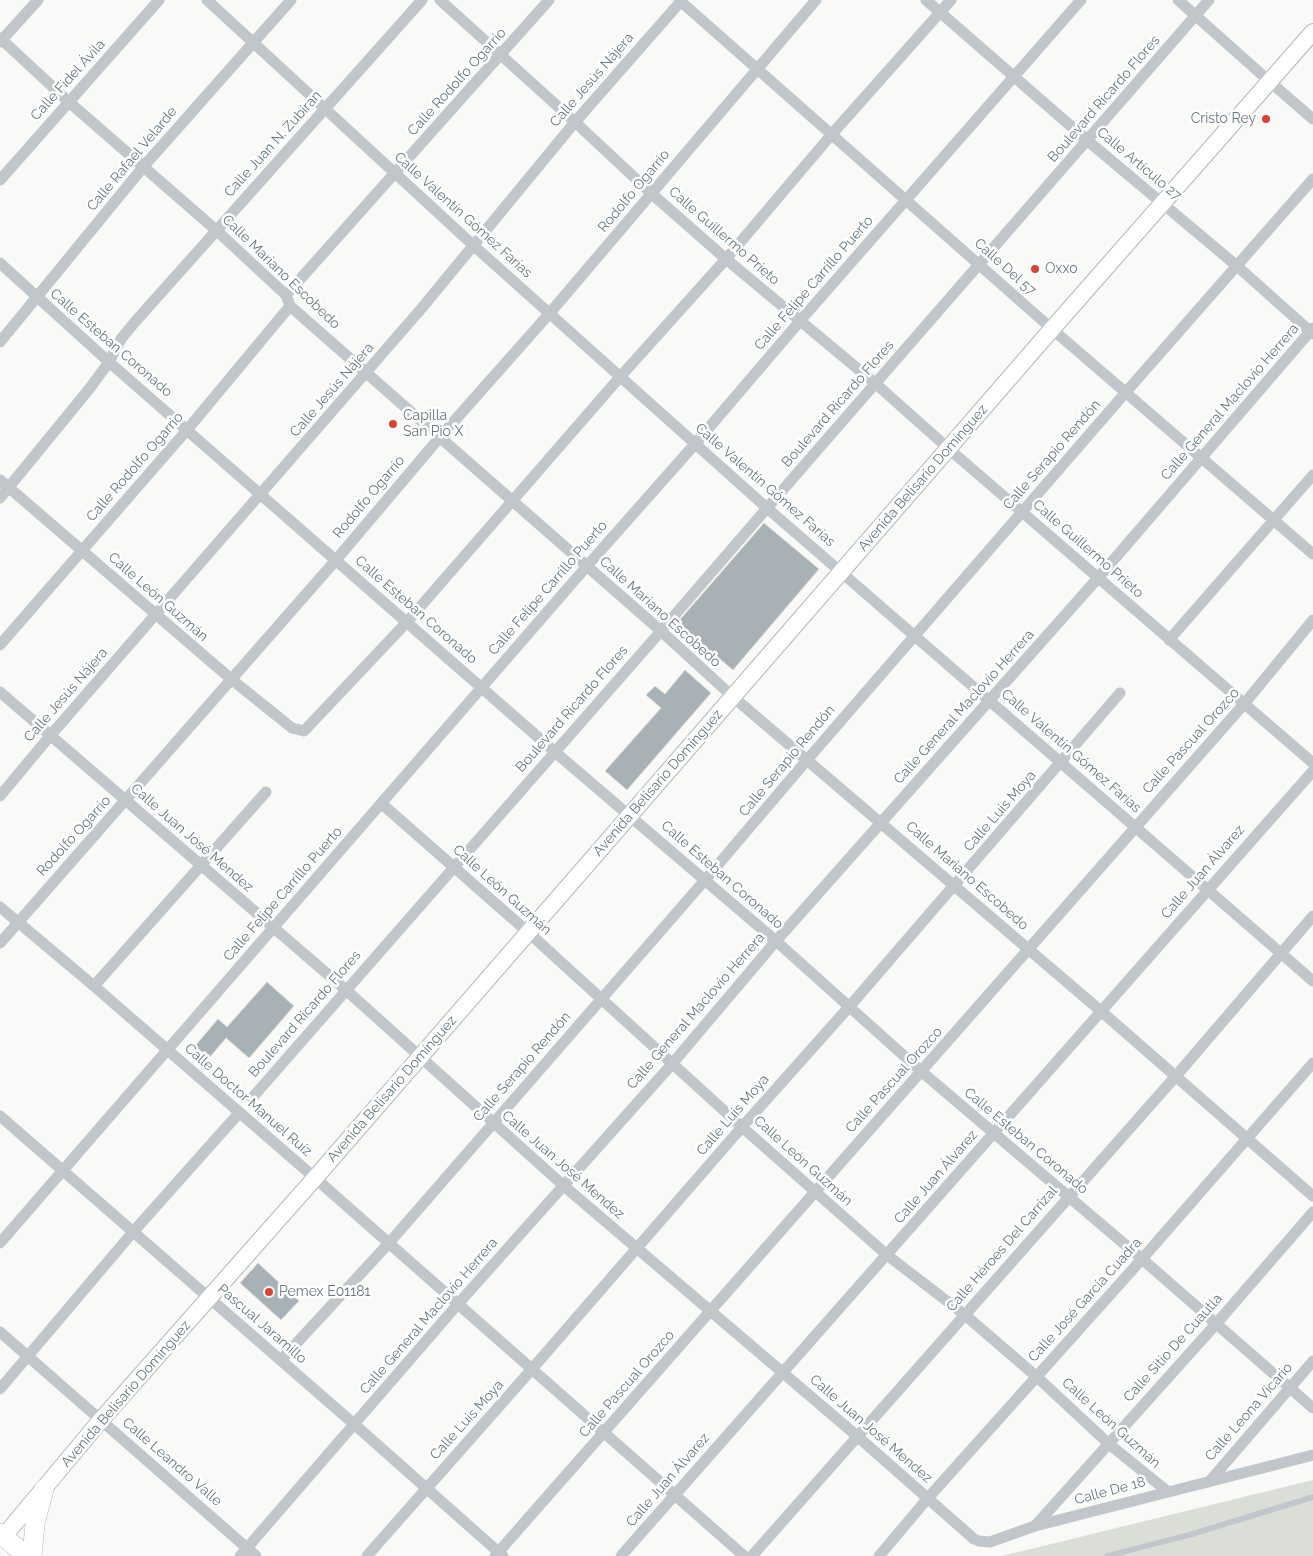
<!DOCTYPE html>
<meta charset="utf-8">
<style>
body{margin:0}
canvas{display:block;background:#f9f9f7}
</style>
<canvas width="1313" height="1556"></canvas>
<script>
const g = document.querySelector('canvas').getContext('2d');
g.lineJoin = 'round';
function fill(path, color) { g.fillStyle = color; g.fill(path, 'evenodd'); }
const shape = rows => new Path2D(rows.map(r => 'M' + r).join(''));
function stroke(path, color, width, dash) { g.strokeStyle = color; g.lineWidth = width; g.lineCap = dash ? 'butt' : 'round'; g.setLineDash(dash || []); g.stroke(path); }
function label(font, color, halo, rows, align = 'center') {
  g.font = font + ' Raleway,sans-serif'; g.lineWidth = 5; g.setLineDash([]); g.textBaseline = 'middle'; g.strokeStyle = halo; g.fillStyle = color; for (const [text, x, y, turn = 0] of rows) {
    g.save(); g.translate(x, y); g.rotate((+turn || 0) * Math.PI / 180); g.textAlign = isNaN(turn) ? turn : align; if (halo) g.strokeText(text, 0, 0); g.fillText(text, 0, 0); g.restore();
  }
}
fill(shape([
 [1313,1480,1313,1556,1002,1556]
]), '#daded6');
const building = shape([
 [764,523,819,569,733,670,677,623,764,523],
 [685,670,711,693,627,790,605,771,661,708,646,695,655,686,665,694,685,670],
 [267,982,294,1006,249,1058,226,1038,209,1058,195,1046,218,1019,227,1027,267,982],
 [258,1263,299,1301,281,1320,240,1283,258,1263]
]);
fill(building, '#a8b2b6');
stroke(building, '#dbdbd9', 1);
const secondary = shape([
 [4,1536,101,1420,315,1178,1052,329,1313,32]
]);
const primary = shape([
 [0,1533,26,1556],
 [32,1556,35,1524,44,1489]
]);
stroke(secondary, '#b3babd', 18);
stroke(primary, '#b4babd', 20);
stroke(shape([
 [1107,1556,1189,1535,1313,1497]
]), '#c0c6c9', 5.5);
stroke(shape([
 [207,0,473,245,767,508,1313,981],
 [440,0,575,122,652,194,726,259,876,384,949,449,1313,763],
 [679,0,1052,329,1313,554],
 [926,0,1088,141,1237,266,1313,334],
 [1178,0,1269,81,1313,119],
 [0,38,69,102,216,230,286,295,290,306,661,631,732,696,1102,1012,1313,1196],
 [0,42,38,0],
 [0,180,159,0],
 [0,263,109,362,555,752,776,941,922,1072,1142,1259,1313,1408],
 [286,295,549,0],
 [0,342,144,166,291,0],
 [0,480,231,679,292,728,304,731,407,622,620,377,726,259,832,134,951,0],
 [0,498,90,388,109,362,121,339,134,323,422,0],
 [1169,640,1313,475],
 [0,645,187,430,290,306],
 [0,692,346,990,564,1186,857,1436,974,1539,979,1541,990,1542,1035,1526,1313,1455],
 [0,796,50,736,421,309,575,122,682,0],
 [382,804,529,933,742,1127,887,1255,965,1315,1037,1377,1109,1444,1167,1491],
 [0,907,94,986,315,1178,744,1556],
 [0,943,336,560,440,437,549,314,816,0],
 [94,986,266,792],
 [252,1098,661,631,767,508,1209,0],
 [0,1116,354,1424,503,1556],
 [0,1243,587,566,695,444,800,321,1081,0],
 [0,1332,256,1556],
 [281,1360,389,1243,705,880,807,760,1126,392,1313,179],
 [0,1389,133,1232,239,1113],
 [1209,1482,1313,1361],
 [1035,1526,1216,1324,1313,1212],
 [240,1556,458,1304,672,1064,776,941,1098,578,1313,328],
 [367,1556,532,1369,742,1127,849,1007,1120,693],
 [495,1556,1244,704,1313,620],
 [621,1556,1313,771],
 [752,1556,1176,1076,1313,916],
 [879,1556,928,1498,1142,1259,1313,1063]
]), '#c0c6c9', 11);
stroke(secondary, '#fff', 16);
stroke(primary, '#fff', 19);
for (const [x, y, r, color] of [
 [1266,119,5,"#dc4134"],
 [1035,269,5,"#dc4134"],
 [393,424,5,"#dc4134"],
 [269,1292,5,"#dc4134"]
]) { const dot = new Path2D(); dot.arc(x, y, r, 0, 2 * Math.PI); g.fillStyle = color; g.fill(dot); stroke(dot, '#fff', 2); }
label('14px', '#667981', '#fff', [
 ["Calle Fidel Ávila",68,80,-48],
 ["Calle Jesús Nájera",592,80,-49],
 ["Calle Rodolfo Ogarrio",457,82,-48],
 ["Boulevard Ricardo Flores",1104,99,-49],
 ["Calle Juan N. Zubiran",273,144,-48],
 ["Calle Rafael Velarde",132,159,-50],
 ["Calle Artículo 27",1139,164,40],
 ["Rodolfo Ogarrio",634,191,-50],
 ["Calle Valentín Gómez Farías",463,215,42],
 ["Calle Guillermo Prieto",724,236,41],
 ["Calle Del 57",1005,267,42],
 ["Calle Mariano Escobedo",281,272,44],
 ["Calle Felipe Carrillo Puerto",814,283,-49],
 ["Calle Esteban Coronado",111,343,41],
 ["Calle Jesús Nájera",332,390,-49],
 ["Calle General Maclovio Herrera",1230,402,-49],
 ["Boulevard Ricardo Flores",838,404,-49],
 ["Calle Serapio Rendón",1052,455,-49],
 ["Calle Rodolfo Ogarrio",135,467,-49],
 ["Avenida Belisario Domínguez",923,478,-49],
 ["Calle Valentín Gómez Farías",765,485,41],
 ["Rodolfo Ogarrio",369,497,-50],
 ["Calle Guillermo Prieto",1088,549,41],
 ["Calle Felipe Carrillo Puerto",548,588,-49],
 ["Calle León Guzmán",158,597,41],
 ["Calle Esteban Coronado",416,610,41],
 ["Calle Mariano Escobedo",660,612,42],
 ["Calle Jesús Nájera",66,695,-49],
 ["Calle General Maclovio Herrera",964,707,-48],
 ["Boulevard Ricardo Flores",572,709,-49],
 ["Calle Pascual Orozco",1191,741,-48],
 ["Calle Valentín Gómez Farías",1071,751,41],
 ["Calle Serapio Rendón",787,761,-50],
 ["Avenida Belisario Domínguez",658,783,-49],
 ["Calle Luis Moya",1000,811,-49],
 ["Rodolfo Ogarrio",74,836,-48],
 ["Calle Juan José Mendez",192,838,41],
 ["Calle Juan Álvarez",1203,872,-49],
 ["Calle Esteban Coronado",722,875,41],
 ["Calle Mariano Escobedo",967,876,41],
 ["Calle León Guzmán",502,890,42],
 ["Calle Felipe Carrillo Puerto",283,894,-49],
 ["Calle General Maclovio Herrera",696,1011,-49],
 ["Boulevard Ricardo Flores",305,1014,-49],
 ["Calle Serapio Rendón",522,1067,-49],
 ["Calle Pascual Orozco",894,1080,-48],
 ["Avenida Belisario Domínguez",392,1089,-49],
 ["Calle Doctor Manuel Ruíz",248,1100,41],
 ["Calle Luis Moya",733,1115,-49],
 ["Calle Esteban Coronado",1026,1141,40],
 ["Calle León Guzmán",803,1161,42],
 ["Calle Juan José Mendez",563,1165,41],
 ["Calle Juan Álvarez",936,1177,-49],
 ["Calle Héroes Del Carrizal",1002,1249,-49],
 ["Calle José García Cuadra",1085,1300,-48],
 ["Calle General Maclovio Herrera",429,1316,-49],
 ["Pascual Jaramillo",262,1324,41],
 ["Calle Sitio De Cuautla",1173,1348,-48],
 ["Calle Pascual Orozco",627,1384,-49],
 ["Avenida Belisario Domínguez",126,1394,-49],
 ["Calle Leona Vicario",1249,1412,-49],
 ["Calle Luis Moya",467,1420,-48],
 ["Calle León Guzmán",1111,1423,42],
 ["Calle Juan José Mendez",871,1429,41],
 ["Calle Leandro Valle",172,1462,41],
 ["Calle Juan Álvarez",668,1480,-49],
 ["Calle De 18",1110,1491,-15]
]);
label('14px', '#667981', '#fff', [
 ["Cristo Rey",1256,119,"right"],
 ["Oxxo",1045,269],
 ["Capilla",403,416],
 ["San Pio X",403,432],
 ["Pemex E01181",279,1292]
], 'left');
</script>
